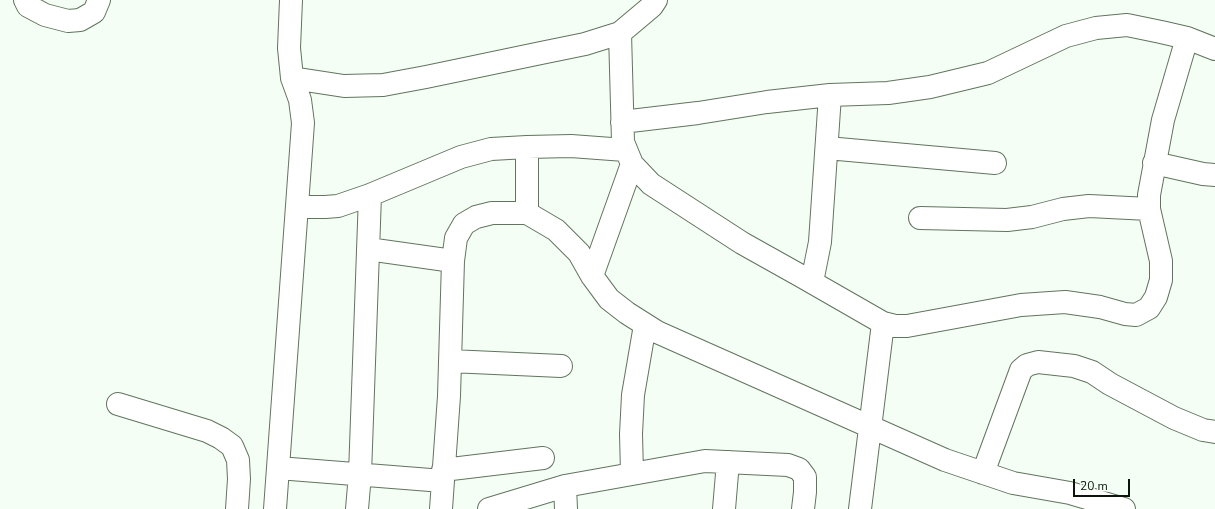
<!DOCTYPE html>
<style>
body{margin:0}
#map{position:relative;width:1215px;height:509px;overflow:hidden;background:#f5fef4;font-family:"Nunito Sans",sans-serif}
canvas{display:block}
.scale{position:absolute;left:1073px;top:479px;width:57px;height:18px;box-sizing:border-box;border:2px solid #0b130a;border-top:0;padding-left:5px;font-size:12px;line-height:14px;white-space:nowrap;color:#0b130a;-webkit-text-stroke:3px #f5fef4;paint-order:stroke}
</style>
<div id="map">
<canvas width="1215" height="509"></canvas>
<div class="scale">20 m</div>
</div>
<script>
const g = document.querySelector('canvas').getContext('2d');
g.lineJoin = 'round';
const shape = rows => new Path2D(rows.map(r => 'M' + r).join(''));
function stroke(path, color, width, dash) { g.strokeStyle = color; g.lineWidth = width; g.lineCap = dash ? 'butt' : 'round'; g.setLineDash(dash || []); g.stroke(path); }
const minor = shape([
 [25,0,28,6,45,15,68,21,80,20,94,12,99,0],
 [620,33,623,142,632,164,651,184,742,243,801,276,883,323,895,326,907,326,1021,305,1065,302,1100,307,1125,314,1136,315,1149,308,1156,297,1161,280,1161,261,1149,209,1149,195,1163,120,1187,38],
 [292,78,344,86,383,85,426,77,541,53,585,44,620,33,652,6,656,0],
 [622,122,698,113,767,102,830,95,888,93,930,87,988,73,1066,36,1096,28,1127,25,1161,32,1187,38,1215,49],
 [827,148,995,163],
 [1154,163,1203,174,1215,175],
 [297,207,325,207,338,206,370,195,461,157,491,149,527,147,571,146,625,150],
 [527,213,527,147],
 [920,218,1007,220,1032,217,1063,209,1089,206,1149,209],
 [368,249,453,261],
 [592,276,632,164],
 [812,282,820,242,830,95],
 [450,361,561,366],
 [118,404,207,431,221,438,232,446,238,460,239,479,237,509],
 [278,468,443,481],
 [443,470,543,458],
 [632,473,631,434,633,395,645,325],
 [983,473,1021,370,1027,365,1038,362,1074,366,1092,372,1110,384,1174,418,1203,430,1215,432],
 [565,486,566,509],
 [275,509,303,123,300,100,292,78,289,48,291,0],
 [357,509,360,474,370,195],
 [441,509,449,396,453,261,456,238,464,224,476,217,492,213,527,213,556,230,579,253,592,276,609,299,627,313,657,332,945,460,1013,483,1070,493,1124,509],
 [489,509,565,486,705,461,788,465,799,469,805,477,805,492,803,509],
 [724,509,728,462],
 [860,509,883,323]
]);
stroke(minor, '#61745e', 24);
stroke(minor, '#fff', 22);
</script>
